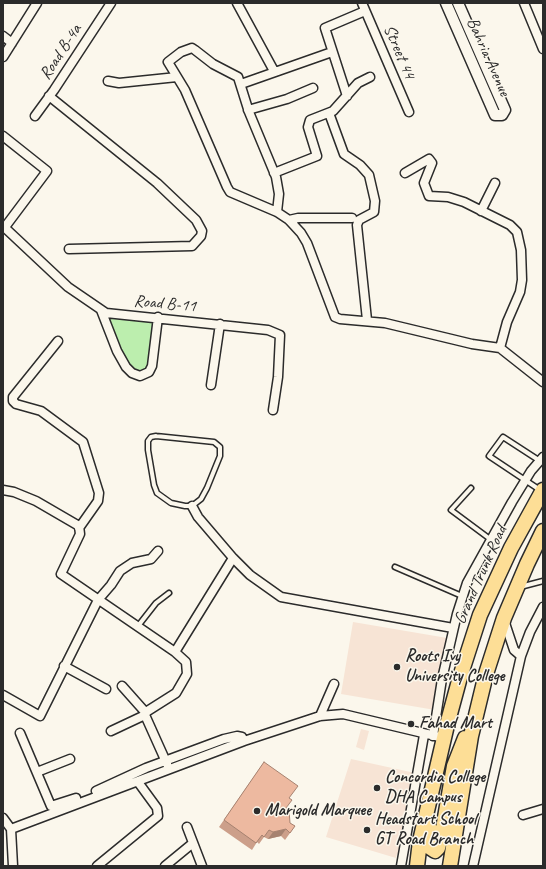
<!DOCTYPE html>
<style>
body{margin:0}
#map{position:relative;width:546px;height:869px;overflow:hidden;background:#fbf7ec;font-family:Caveat,sans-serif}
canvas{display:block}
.frame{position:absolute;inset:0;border:4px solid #2b2b2b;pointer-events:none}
</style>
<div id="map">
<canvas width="546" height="869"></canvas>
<div class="frame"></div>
</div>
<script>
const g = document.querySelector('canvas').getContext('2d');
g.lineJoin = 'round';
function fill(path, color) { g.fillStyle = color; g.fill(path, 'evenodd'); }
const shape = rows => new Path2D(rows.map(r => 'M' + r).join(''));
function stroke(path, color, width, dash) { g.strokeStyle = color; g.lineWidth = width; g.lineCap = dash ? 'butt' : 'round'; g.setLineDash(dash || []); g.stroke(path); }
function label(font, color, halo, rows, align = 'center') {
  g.font = font + ' Caveat,sans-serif'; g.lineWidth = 3; g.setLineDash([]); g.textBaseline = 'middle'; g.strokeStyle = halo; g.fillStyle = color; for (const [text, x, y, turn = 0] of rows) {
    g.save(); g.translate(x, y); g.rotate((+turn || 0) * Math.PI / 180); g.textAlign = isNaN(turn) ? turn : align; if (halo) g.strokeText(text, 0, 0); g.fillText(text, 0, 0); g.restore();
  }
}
fill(shape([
 [353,622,453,639,441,711,341,694],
 [361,729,369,731,364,750,356,747],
 [351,759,415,773,401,854,397,854,396,858,326,837]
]), '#f7e4d5');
fill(shape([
 [106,314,156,318,151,366,139,375,127,366]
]), '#bceeae');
const service = shape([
 [156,436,214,442,220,447,220,456,207,488,201,499,192,506,185,506,171,503,157,493,154,485,148,450,148,441,151,437,156,436],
 [540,461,503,437,489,456,540,490],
 [471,488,451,510,490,539],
 [395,567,462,596],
 [520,587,543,581],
 [138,626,156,603,169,593]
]);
const minor = shape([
 [237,3,274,71],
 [362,3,409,112],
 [524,3,543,49],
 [3,36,12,43],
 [3,57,37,3],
 [108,81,119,83,177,77],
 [241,84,332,52],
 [49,96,157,183,196,220,202,231,201,236,192,246,69,249],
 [347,96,325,28,365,11],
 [248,110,287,99,313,88],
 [329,113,344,154,360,165,369,175,375,201,374,212,359,220,357,225,367,320],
 [35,116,54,90,111,3],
 [3,136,47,171,5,227],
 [274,173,317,156,308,127,310,120,333,111,358,83,370,77],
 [405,173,429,159,432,163,424,183,429,196,448,197,464,202,510,225,517,232,521,250,522,280,520,292,507,322,500,348],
 [481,211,495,183],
 [277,212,279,194,276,177,249,112,238,77,213,64,195,50,192,48,181,52,168,62,185,90,227,187,230,192,277,212,289,220,301,233,307,243,335,317,340,319,385,323,472,344,500,348,543,382],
 [289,220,298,218,352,218],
 [3,226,68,287,106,313,268,330,280,335,278,377,273,410],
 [101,310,117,351,126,367,132,373,140,376,149,372,152,366,158,317],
 [58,341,13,397,13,401,16,404,41,411,83,442,99,493,98,501,79,528],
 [211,385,220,324],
 [3,490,14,492,36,501,79,526,80,534,61,574,175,652,186,662,187,674,176,693,146,712,145,715,111,731],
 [192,506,198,517,233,558,250,575,281,597,453,628],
 [505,623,514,650,521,656],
 [175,652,233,558],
 [64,666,106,689],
 [122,686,146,713],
 [3,695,40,716,98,600,111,585,120,571,132,563,151,559,158,551],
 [145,715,167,764],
 [320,716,334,684],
 [20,733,51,806,76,798],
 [433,736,442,679,457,614,467,583,512,502,531,471,543,457],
 [37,772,70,759],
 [96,791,146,768,224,739,237,736,242,737,244,741],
 [523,815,543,809],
 [3,818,11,829,13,866],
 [187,827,202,866],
 [11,829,244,741,320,716,343,714,444,738],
 [97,866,158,816,157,808,138,782],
 [165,866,193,843],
 [401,866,424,735],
 [473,866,521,656,530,632,543,607]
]);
const tertiary = shape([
 [446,3,495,115,502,115,505,110,458,3]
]);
const trunk = shape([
 [431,830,429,847,435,851,438,848,443,829,454,766,465,738],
 [417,866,420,841,447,725,460,677,480,615,511,548,543,490],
 [450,866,471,736,486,674,504,618,527,564,543,531]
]);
stroke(service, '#2b2b2b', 7);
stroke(minor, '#2b2b2b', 11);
stroke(tertiary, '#2b2b2b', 13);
stroke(trunk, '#2b2b2b', 17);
stroke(service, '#fbf7ec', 4);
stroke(minor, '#fbf7ec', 8);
stroke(tertiary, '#fbf7ec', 10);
stroke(trunk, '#fdde96', 14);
fill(shape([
 [264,762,289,798,286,808,290,823,295,826,285,840,281,836,268,839,264,837,259,844,257,842,252,850,219,827]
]), '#cc9f8a');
fill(shape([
 [286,829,281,836,268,839,273,832]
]), '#a68270');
const building = shape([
 [264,762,298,786,289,798,292,800,286,808,289,810,290,823,295,826,290,833,286,829,273,832,269,830,264,837,262,835,256,843,224,820,264,762]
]);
fill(building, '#edb9a0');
stroke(building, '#a68270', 1);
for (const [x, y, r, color] of [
 [397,667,4,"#2b2b2b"],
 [411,724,4,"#2b2b2b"],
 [377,788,4,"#2b2b2b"],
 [257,811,4,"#2b2b2b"],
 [367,830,4,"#2b2b2b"]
]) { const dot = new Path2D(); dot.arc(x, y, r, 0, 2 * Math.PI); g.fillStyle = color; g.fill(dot); stroke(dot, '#fbf7ec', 1.5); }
label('17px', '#2b2b2b', '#fbf7ec', [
 ["Road B-4a",61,52,-57],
 ["Street 44",399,52,67],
 ["Bahria Avenue",488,57,66],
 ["Road B-11",165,304,5],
 ["Grand Trunk Road",481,575,-66]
]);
label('bold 17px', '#2b2b2b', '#fbf7ec', [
 ["Roots Ivy",405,657],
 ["University College",405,677],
 ["Fahad Mart",419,724],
 ["Concordia College",385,778],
 ["DHA Campus",385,798],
 ["Marigold Marquee",265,811],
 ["Headstart School",375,820],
 ["GT Road Branch",375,840]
], 'left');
</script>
